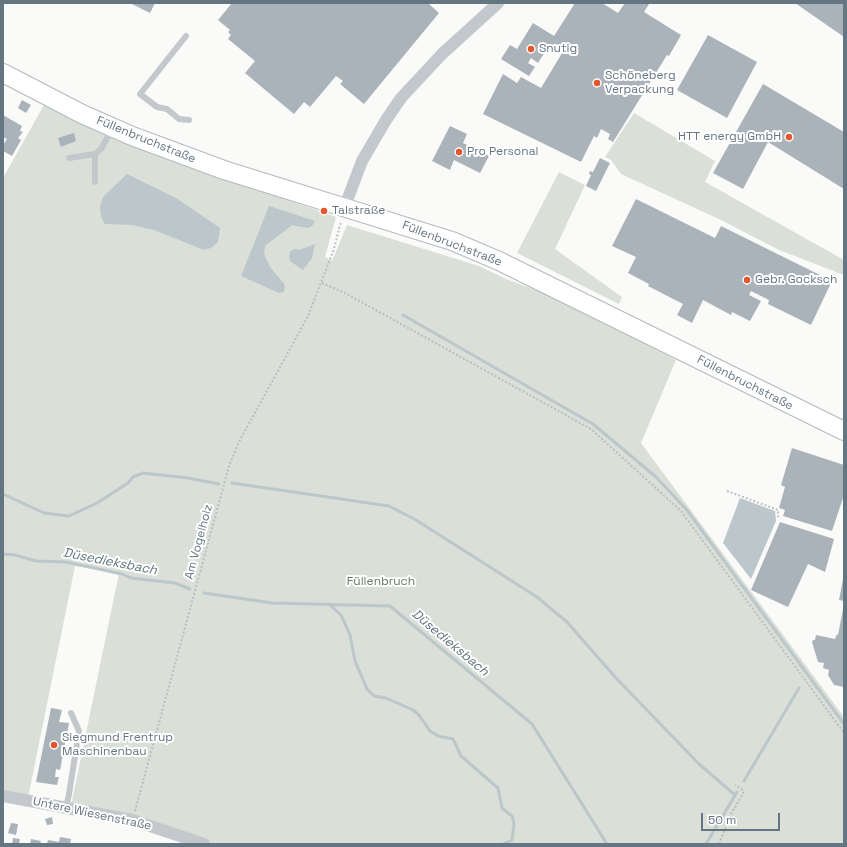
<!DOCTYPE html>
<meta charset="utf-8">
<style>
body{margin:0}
#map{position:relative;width:847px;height:847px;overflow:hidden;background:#fafaf8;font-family:"Space Grotesk",sans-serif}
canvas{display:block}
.frame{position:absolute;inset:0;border:4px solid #657683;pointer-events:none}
.scale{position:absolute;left:701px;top:813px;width:79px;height:18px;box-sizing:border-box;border:2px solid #657683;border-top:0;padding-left:5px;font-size:12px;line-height:14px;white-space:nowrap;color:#657683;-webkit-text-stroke:3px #fff;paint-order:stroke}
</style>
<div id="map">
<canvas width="847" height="847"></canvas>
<div class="frame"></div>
<div class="scale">50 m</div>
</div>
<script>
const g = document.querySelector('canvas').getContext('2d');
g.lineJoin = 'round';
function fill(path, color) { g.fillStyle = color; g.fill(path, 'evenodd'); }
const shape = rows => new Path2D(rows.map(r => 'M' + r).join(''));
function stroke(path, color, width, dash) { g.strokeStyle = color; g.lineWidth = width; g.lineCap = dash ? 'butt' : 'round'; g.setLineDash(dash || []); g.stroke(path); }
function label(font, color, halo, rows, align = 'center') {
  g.font = font + ' "Space Grotesk",sans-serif'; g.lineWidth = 4; g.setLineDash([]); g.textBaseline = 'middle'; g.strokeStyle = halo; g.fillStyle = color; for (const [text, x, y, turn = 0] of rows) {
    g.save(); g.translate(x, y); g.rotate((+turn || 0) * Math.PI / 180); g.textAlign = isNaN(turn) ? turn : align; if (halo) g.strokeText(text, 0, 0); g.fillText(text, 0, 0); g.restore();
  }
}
fill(shape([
 [44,105,105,135,336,217,325,257,332,261,347,225,479,266,506,279,566,301,676,360,641,443,844,717,844,844,212,844,201,839,71,806,119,573,75,566,29,793,28,797,3,792,3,178],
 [634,113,715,161,705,182,844,260,844,275,779,250,721,220,621,174,611,160,605,157],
 [559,172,585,185,555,249,622,297,619,304,517,253]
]), '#dadfd7');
fill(shape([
 [127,174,176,198,220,228,218,242,211,248,204,250,154,230,132,225,105,224,101,217,100,206,103,197],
 [269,206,315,221,312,226,308,228,292,225,265,246,264,254,270,267,285,285,284,292,279,293,241,276],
 [315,244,312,258,303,270,290,261,289,257,290,251,295,249,299,250],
 [740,498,775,511,776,521,751,579,723,543]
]), '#bbc7cb');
stroke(shape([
 [403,315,593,424,656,477,686,509,844,724],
 [232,483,389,506,416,520,537,597,567,622,616,678,699,764,735,795],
 [3,494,44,513,69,516,97,503,128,483,133,477,143,473,188,478,219,484],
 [3,554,15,555,36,561,66,562,122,574,131,578,175,583,190,589],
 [204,593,272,603,390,606,532,724,607,844],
 [330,605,341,615,350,635,355,661,367,689,374,696,386,698,413,710,419,715,430,731,438,736,453,739,461,756,498,788,502,808,512,816,514,824,512,840,503,844],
 [744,781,799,688],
 [706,844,737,792]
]), '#bbc7cb', 3);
fill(shape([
 [130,3,155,3,150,13],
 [232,3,428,3,439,13,364,104,340,84,343,81,336,76,310,107,304,102,294,114,245,73,255,61,228,39,231,35,228,32,230,30,218,20],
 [575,3,602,3,618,13,625,3,647,3,649,4,644,12,681,35,669,56,667,55,613,142,608,139,610,134,601,129,597,138,594,136,581,162,483,114,503,74,517,83,521,77,541,88,564,50,557,46,553,54,546,50,538,63,531,58,528,63,535,67,529,76,501,59,510,45,517,49,533,23,554,36],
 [795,3,844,3,844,37],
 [708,35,757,62,727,118,677,90],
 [763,84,844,132,844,189,768,142,743,189,713,173],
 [22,100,31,105,26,113,18,108],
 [3,115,22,126,20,131,23,132,18,138,21,140,12,156,3,151,3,145,7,139,3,137],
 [450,126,467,134,463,143,489,156,480,173,454,160,450,170,432,161],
 [74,133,76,141,61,147,58,138],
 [600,158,610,163,596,191,586,186,591,175,589,174,590,171,593,172],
 [636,199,715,238,721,226,832,281,811,325,768,304,769,300,751,291,749,295,761,301,750,321,732,312,731,315,703,300,692,323,677,315,683,304,648,286,649,284,628,273,636,257,612,246],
 [792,448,844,465,844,495,832,531,783,516,785,510,779,508,785,487,781,485],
 [780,522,834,539,825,572,808,564,788,607,751,590],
 [843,579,844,579,844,601,839,600],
 [843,609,844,609,844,687,834,685,828,675,829,670,823,668,824,663,818,662,812,642,813,640,815,640,816,635,835,639,837,634,838,635],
 [51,708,62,710,59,722,69,723,60,770,56,769,55,777,59,777,57,785,36,782],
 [52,817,53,824,47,825,45,819],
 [11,823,18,824,16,835,8,833],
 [60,837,71,839,70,844,47,844,48,840,59,842],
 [13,838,20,839,19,844,12,844],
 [31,839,41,841,40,844,30,844]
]), '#aab3b9');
const secondary = shape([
 [3,73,82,114,132,136,224,170,452,241,499,261,844,431]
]);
stroke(secondary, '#b3babf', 20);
stroke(shape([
 [322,283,345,293,591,429,681,511,844,733],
 [727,491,778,510,778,517],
 [135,811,229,466,240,440,308,316,334,249,341,221],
 [719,844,731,814,743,794,743,790,735,785]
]), '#bbbfc2', 2, [2, 2]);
stroke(shape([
 [186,36,140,94,157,107,167,109,179,119,189,120],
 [69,158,95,154],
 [95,182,95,154,101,149,112,129],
 [66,808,69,794,79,731,71,713]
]), '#c3c8cc', 6);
stroke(shape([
 [345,206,362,161,386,120,401,98,442,54,498,3],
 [3,796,132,820,204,844]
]), '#c3c8cc', 12);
stroke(secondary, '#fff', 18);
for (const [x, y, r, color] of [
 [531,49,4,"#e4572e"],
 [597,83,4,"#e4572e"],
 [789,137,4,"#e4572e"],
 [459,152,4,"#e4572e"],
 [324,211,4,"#e4572e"],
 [747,280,4,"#e4572e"],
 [54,745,4,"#e4572e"]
]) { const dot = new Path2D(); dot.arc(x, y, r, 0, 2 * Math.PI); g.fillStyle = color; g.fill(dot); stroke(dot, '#fff', 1.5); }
label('12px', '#657683', '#fff', [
 ["Snutig",539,49],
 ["Schöneberg",605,76],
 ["Verpackung",605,90],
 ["HTT energy GmbH",781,137,"right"],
 ["Pro Personal",467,152],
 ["Talstraße",332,211],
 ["Gebr. Gocksch",755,280],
 ["Siegmund Frentrup",62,738],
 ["Maschinenbau",62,752]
], 'left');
label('12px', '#657683', '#fff', [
 ["Füllenbruchstraße",146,140,22],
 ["Füllenbruchstraße",452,244,21],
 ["Füllenbruchstraße",745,383,27],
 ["Am Vogelholz",199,542,-75],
 ["Untere Wiesenstraße",92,814,12]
]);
label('12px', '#687a64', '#fff', [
 ["Füllenbruch",381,582]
]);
label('italic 13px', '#60757c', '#fff', [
 ["Düsedieksbach",110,562,11],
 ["Düsedieksbach",450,643,40]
]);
</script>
